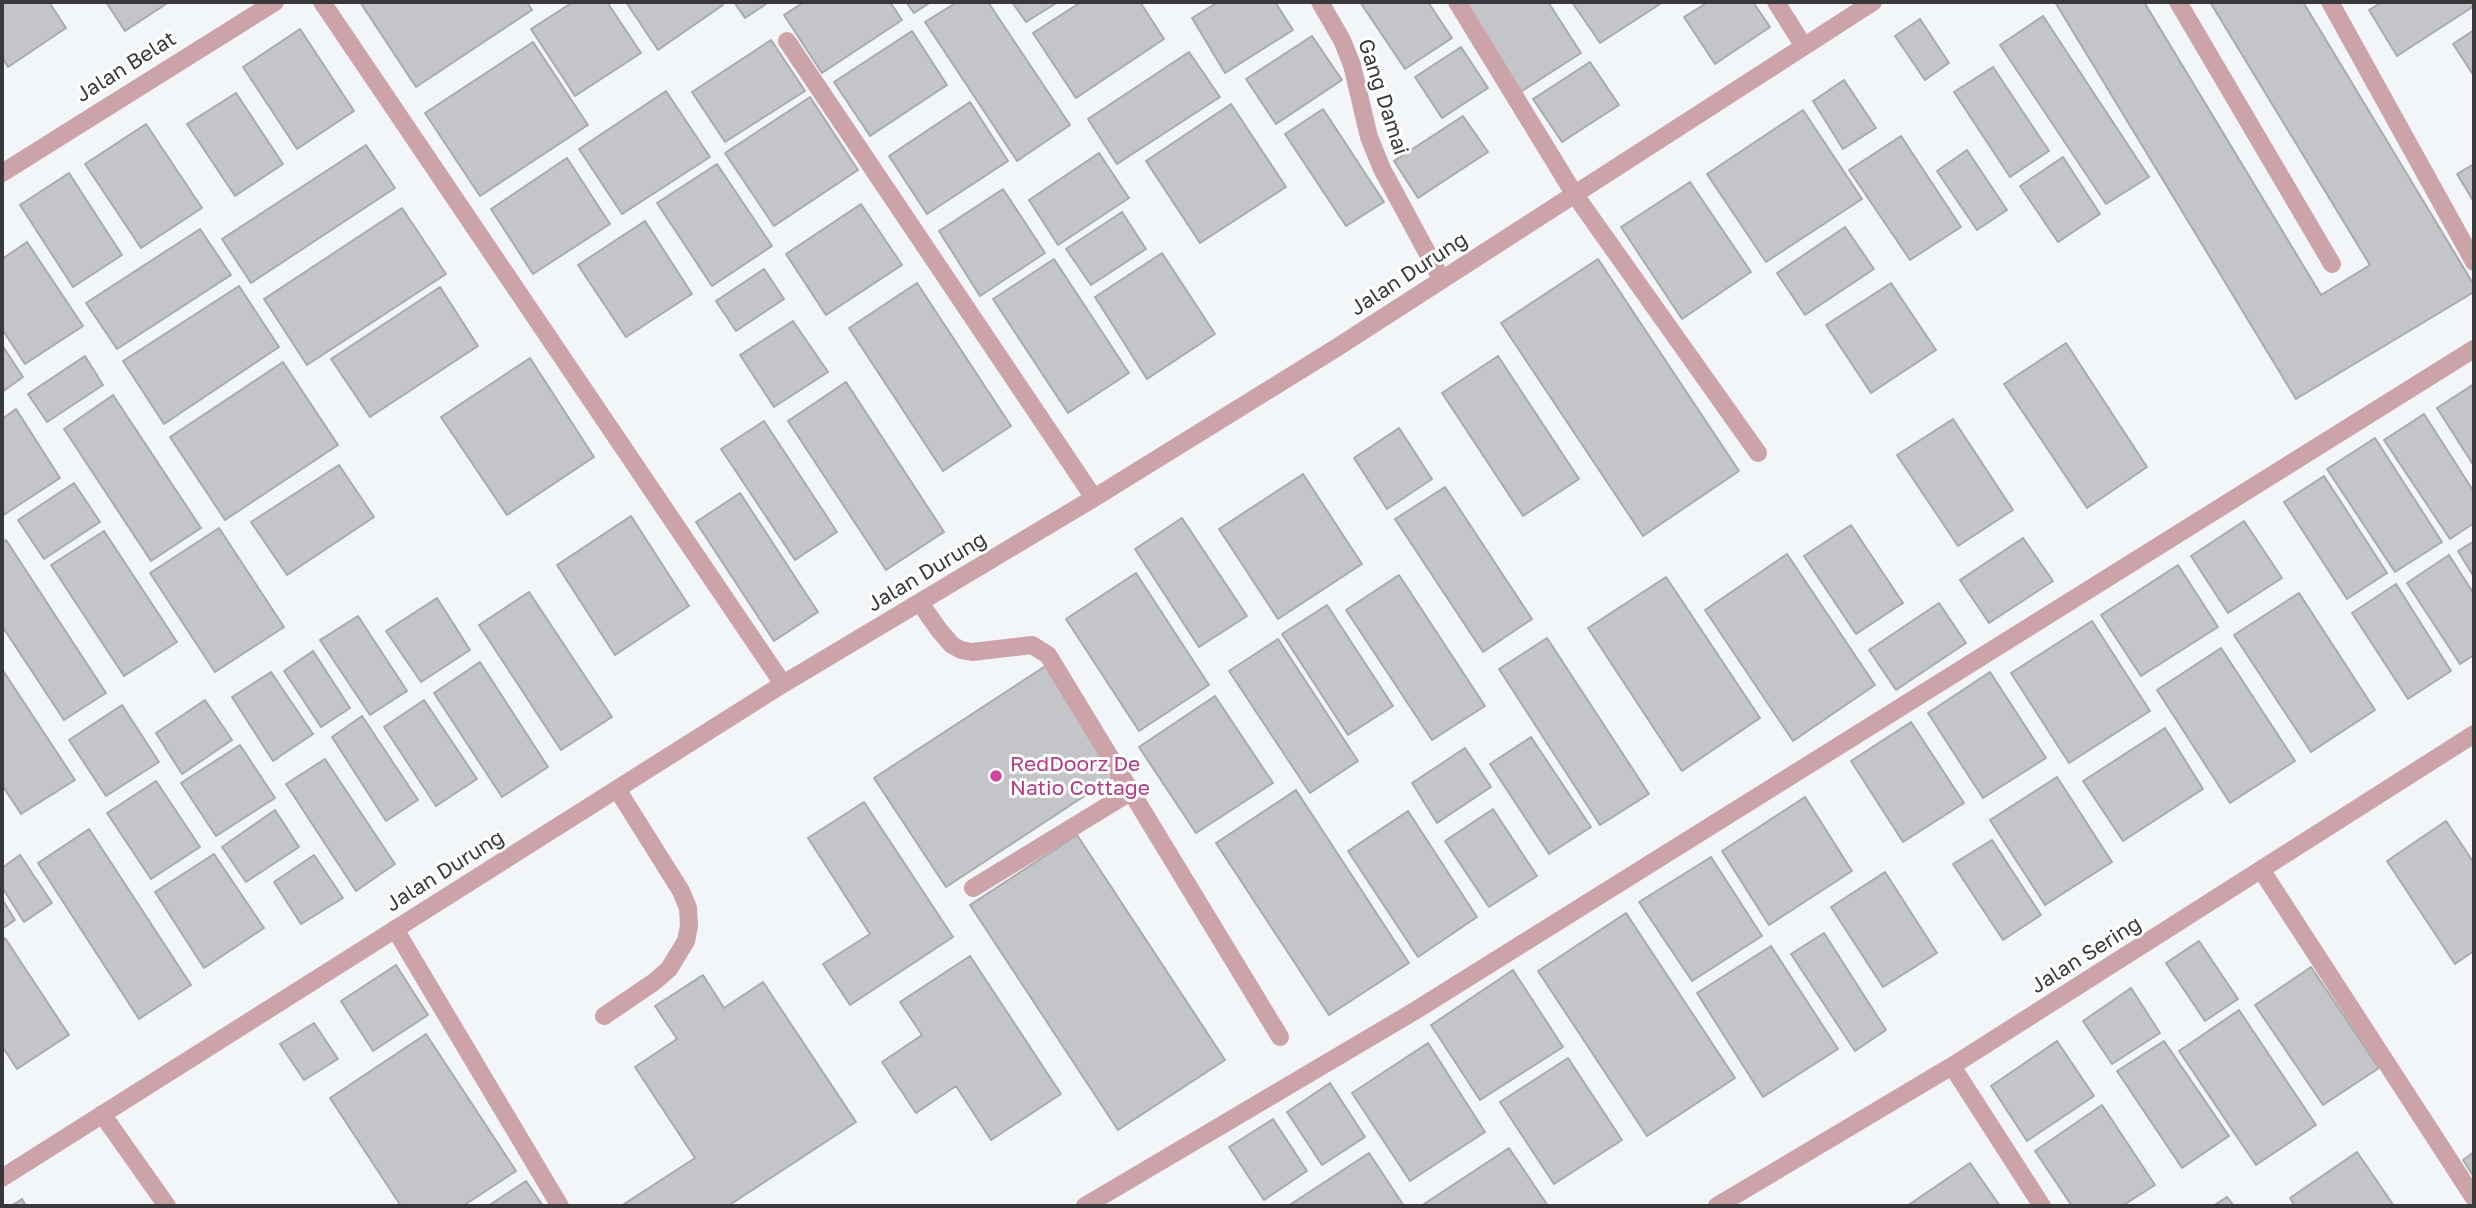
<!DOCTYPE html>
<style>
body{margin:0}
#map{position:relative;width:2476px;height:1208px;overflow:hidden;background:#f3f6f9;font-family:"Golos Text",sans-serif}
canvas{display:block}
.frame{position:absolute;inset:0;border:4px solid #39393b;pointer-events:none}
</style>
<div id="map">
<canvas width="2476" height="1208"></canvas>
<div class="frame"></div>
</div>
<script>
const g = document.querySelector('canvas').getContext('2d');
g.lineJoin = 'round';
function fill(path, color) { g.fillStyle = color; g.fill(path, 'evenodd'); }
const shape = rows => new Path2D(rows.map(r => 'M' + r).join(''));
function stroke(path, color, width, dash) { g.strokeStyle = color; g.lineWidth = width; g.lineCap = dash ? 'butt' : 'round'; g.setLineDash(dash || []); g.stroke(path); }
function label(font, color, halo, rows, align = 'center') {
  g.font = font + ' "Golos Text",sans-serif'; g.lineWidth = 6; g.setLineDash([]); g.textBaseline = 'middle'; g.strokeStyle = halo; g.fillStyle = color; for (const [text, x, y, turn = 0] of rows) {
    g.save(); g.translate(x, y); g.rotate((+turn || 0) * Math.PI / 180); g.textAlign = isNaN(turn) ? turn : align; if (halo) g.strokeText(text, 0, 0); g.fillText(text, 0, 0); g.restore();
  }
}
const building = shape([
 [2,2,49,2,66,28,8,67,2,57,2,2],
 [106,2,169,2,125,31,106,2],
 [360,2,527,2,532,10,416,87,360,2],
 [573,2,607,2,641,53,575,96,531,29,573,2],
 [626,2,721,2,723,5,658,50,626,2],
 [734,2,769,2,745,18,734,2],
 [804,2,890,2,902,20,822,73,784,15,804,2],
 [906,2,931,2,914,13,906,2],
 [957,2,988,2,1070,125,1017,161,925,22,957,2],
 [1012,2,1058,2,1026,22,1012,2],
 [1081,2,1140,2,1164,39,1076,98,1033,33,1081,2],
 [1218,2,1275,2,1293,30,1225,73,1192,18,1218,2],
 [1360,2,1428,2,1452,38,1405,69,1360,2],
 [1458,2,1548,2,1581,53,1519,93,1458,2],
 [1572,2,1659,2,1660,4,1600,43,1572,2],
 [1708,2,1753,2,1770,27,1715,64,1684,17,1708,2],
 [2055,2,2144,2,2321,295,2370,265,2210,2,2303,2,2474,285,2474,292,2296,399,2055,2],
 [2382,2,2474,2,2474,6,2397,56,2369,10,2382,2],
 [2043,16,2149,177,2106,204,2000,45,2043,16],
 [1920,19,1949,63,1925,80,1895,36,1920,19],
 [300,29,354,111,297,149,243,67,300,29],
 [2474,30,2474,76,2453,44,2474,30],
 [912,31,947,85,870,136,834,82,912,31],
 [1312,36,1342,80,1276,124,1246,79,1312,36],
 [771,40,805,91,725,142,692,92,771,40],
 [533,42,588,125,480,196,425,113,533,42],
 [1461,47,1488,88,1442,118,1415,77,1461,47],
 [1189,52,1220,97,1117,164,1088,119,1189,52],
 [1590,62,1619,105,1562,142,1533,99,1590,62],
 [1993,67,2049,151,2010,177,1954,92,1993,67],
 [1844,80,1876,128,1843,149,1813,101,1844,80],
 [666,91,710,157,622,214,579,149,666,91],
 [236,93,283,164,235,196,187,124,236,93],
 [810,97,858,170,774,226,725,153,810,97],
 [970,102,1008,161,927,214,889,156,970,102],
 [1231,104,1286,187,1200,243,1146,161,1231,104],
 [1323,109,1384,202,1346,226,1285,134,1323,109],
 [1803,110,1862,199,1766,262,1707,174,1803,110],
 [1463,116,1488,152,1418,198,1394,161,1463,116],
 [146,124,202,208,141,248,85,164,146,124],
 [1901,136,1961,227,1910,260,1849,170,1901,136],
 [366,145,395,188,251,283,222,239,366,145],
 [1967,150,2007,210,1977,230,1937,171,1967,150],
 [1099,153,1129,198,1058,245,1029,200,1099,153],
 [2063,157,2100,214,2058,242,2020,186,2063,157],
 [567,158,610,224,533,274,491,209,567,158],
 [717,164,772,246,712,286,657,203,717,164],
 [2474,164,2474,202,2457,174,2474,164],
 [69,173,122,255,73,287,20,205,69,173],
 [1690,182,1751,272,1682,319,1621,227,1690,182],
 [1003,189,1045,253,980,296,939,231,1003,189],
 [861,204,902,265,826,315,786,254,861,204],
 [402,208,446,274,307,365,264,299,402,208],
 [1122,212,1146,249,1091,285,1066,249,1122,212],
 [645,221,692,294,626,337,578,265,645,221],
 [1845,227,1874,269,1805,315,1777,273,1845,227],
 [200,229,231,275,117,349,86,303,200,229],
 [27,242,83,326,25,364,2,329,2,259,27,242],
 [1162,253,1215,334,1147,379,1095,297,1162,253],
 [1054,259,1129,373,1068,413,993,299,1054,259],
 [1598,259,1739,471,1643,536,1501,323,1598,259],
 [764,269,784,299,736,331,716,301,764,269],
 [917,283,1011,426,943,471,849,328,917,283],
 [1891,283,1936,350,1871,393,1826,325,1891,283],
 [239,286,279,347,164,424,123,361,239,286],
 [440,287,478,346,370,417,331,359,440,287],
 [793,321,828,372,774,407,740,355,793,321],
 [2066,343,2147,467,2087,508,2004,384,2066,343],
 [2,345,23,377,2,392,2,345],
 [85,356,103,385,47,422,28,394,85,356],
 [1498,356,1579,479,1523,516,1442,393,1498,356],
 [530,358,594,457,507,515,441,417,530,358],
 [283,362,338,445,225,520,170,437,283,362],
 [846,382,944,532,886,570,788,421,846,382],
 [2474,384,2474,466,2437,408,2474,384],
 [113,395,201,528,151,561,64,429,113,395],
 [16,409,60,478,2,516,2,419,16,409],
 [2424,414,2474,492,2474,523,2450,539,2384,440,2424,414],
 [1953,419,2013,510,1958,546,1897,455,1953,419],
 [764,421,837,532,795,560,721,449,764,421],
 [1399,428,1432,479,1387,509,1354,458,1399,428],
 [2375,438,2442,542,2395,572,2327,469,2375,438],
 [339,465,374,517,287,575,251,522,339,465],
 [1303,474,1362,564,1278,619,1219,529,1303,474],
 [2324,476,2387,573,2347,599,2284,502,2324,476],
 [74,483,100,522,44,559,18,520,74,483],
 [1445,487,1532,619,1483,652,1395,519,1445,487],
 [740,493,818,612,774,641,696,522,740,493],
 [631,516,689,606,615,655,557,565,631,516],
 [1182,518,1247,616,1199,647,1135,549,1182,518],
 [2244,521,2282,578,2228,613,2191,556,2244,521],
 [1851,525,1903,603,1856,634,1804,556,1851,525],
 [219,528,284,627,215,672,150,573,219,528],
 [104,531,177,642,124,676,51,565,104,531],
 [2023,538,2053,581,1989,623,1960,580,2023,538],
 [6,540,106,693,64,720,2,626,2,543,6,540],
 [2474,541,2474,577,2458,551,2474,541],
 [1787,554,1875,685,1793,741,1705,610,1787,554],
 [2449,555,2474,594,2474,655,2460,664,2407,583,2449,555],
 [2178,565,2218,627,2141,676,2101,615,2178,565],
 [1136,573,1209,685,1139,731,1066,619,1136,573],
 [1399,575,1485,706,1432,740,1346,610,1399,575],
 [1666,577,1760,718,1682,771,1588,628,1666,577],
 [2396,584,2451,671,2408,699,2352,613,2396,584],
 [529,592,612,717,561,750,479,625,529,592],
 [2299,593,2375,710,2311,752,2234,635,2299,593],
 [437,598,470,650,421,682,386,631,437,598],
 [1939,603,1966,643,1896,690,1869,650,1939,603],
 [1327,605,1393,706,1348,735,1282,634,1327,605],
 [358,616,407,691,370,715,320,640,358,616],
 [2092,621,2150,711,2069,763,2011,673,2092,621],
 [1547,638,1649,794,1600,825,1499,669,1547,638],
 [1278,639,1358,761,1310,793,1229,671,1278,639],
 [2221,648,2295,761,2230,803,2157,690,2221,648],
 [313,651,350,708,321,727,284,671,313,651],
 [480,662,548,767,502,797,434,693,480,662],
 [1047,665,1118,774,946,887,874,778,1047,665],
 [2,669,75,780,21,814,2,785,2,669],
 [271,672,313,734,273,761,232,697,271,672],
 [1990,672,2046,758,1983,798,1928,713,1990,672],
 [1215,696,1273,783,1196,833,1139,747,1215,696],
 [205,700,232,740,182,774,156,733,205,700],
 [424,700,477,779,436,806,384,727,424,700],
 [122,705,159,762,106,796,69,740,122,705],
 [362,716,418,800,386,821,332,737,362,716],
 [1911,722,1964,803,1903,842,1851,761,1911,722],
 [2165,728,2203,789,2123,841,2083,781,2165,728],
 [1531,737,1591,827,1549,854,1490,764,1531,737],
 [240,745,275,798,216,836,181,783,240,745],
 [1465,748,1491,787,1437,823,1412,783,1465,748],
 [325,759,395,864,356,891,286,784,325,759],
 [2057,777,2112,862,2045,905,1990,820,2057,777],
 [156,781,200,847,151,879,107,813,156,781],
 [1296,790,1409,963,1329,1015,1216,843,1296,790],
 [1805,797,1852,871,1769,925,1722,851,1805,797],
 [864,802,953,937,850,1005,823,964,870,934,808,838,864,802],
 [1493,809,1537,876,1489,907,1445,841,1493,809],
 [275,810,299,847,246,882,222,847,275,810],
 [1408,811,1477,917,1418,957,1348,851,1408,811],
 [2446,821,2474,863,2474,951,2455,964,2387,861,2446,821],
 [89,829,191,985,139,1019,38,863,89,829],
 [1077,835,1225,1060,1118,1130,970,905,1077,835],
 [1992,840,2041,915,2003,940,1953,864,1992,840],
 [214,854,264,928,204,968,155,892,214,854],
 [20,855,52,903,24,922,2,887,2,868,20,855],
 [314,855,343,898,301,924,274,882,314,855],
 [1711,857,1762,936,1692,981,1639,902,1711,857],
 [1885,872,1937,953,1883,987,1831,907,1885,872],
 [2,899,15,920,2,929,2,899],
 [1626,913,1735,1078,1647,1136,1538,971,1626,913],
 [1824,933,1886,1030,1855,1051,1791,954,1824,933],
 [5,938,69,1035,17,1069,2,1046,2,940,5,938],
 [2199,941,2238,999,2205,1021,2166,963,2199,941],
 [1771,946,1838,1049,1763,1097,1697,993,1771,946],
 [970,956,1061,1094,991,1140,956,1086,916,1113,882,1062,922,1035,900,1002,970,956],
 [396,965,428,1015,373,1051,341,1001,396,965],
 [2311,967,2379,1068,2323,1105,2255,1005,2311,967],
 [1513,970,1563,1047,1480,1100,1431,1025,1513,970],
 [703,975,724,1008,763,982,856,1122,728,1206,621,1206,695,1158,635,1067,677,1039,655,1006,703,975],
 [2131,988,2160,1033,2112,1064,2083,1021,2131,988],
 [2239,1010,2316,1125,2256,1165,2179,1051,2239,1010],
 [314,1023,338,1059,304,1080,280,1044,314,1023],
 [426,1034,516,1171,463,1206,401,1206,330,1098,426,1034],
 [2057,1041,2094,1096,2027,1141,1991,1086,2057,1041],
 [2164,1041,2229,1136,2182,1168,2117,1071,2164,1041],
 [1428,1043,1485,1132,1410,1181,1352,1093,1428,1043],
 [1568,1058,1622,1140,1554,1184,1500,1102,1568,1058],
 [1330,1083,1365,1137,1322,1165,1287,1112,1330,1083],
 [2102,1105,2155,1185,2122,1206,2072,1206,2035,1151,2102,1105],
 [1273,1119,1307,1171,1264,1200,1229,1147,1273,1119],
 [1509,1148,1548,1206,1425,1206,1424,1204,1509,1148],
 [2357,1152,2394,1206,2295,1206,2290,1198,2357,1152],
 [2474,1152,2474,1177,2463,1160,2474,1152],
 [1369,1153,1404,1206,1288,1206,1369,1153],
 [1970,1163,2000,1206,1907,1206,1970,1163],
 [526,1181,543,1206,488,1206,526,1181],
 [2227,1197,2234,1206,2213,1206,2227,1197],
 [22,1199,26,1206,11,1206,22,1199]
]);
fill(building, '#c3c5c8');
stroke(building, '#a8aaac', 2);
stroke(shape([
 [322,2,783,684],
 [1320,2,1342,40,1352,65,1369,137,1382,169,1442,280],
 [1457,2,1575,195,1758,453],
 [1776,2,1803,45],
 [2178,2,2332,264],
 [2330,2,2474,262],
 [787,41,1094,498],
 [2,173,275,2],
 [920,603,939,630,952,645,961,650,972,652,1032,645,1048,655,1280,1037],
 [2262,871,2474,1198],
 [973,888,1132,791],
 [395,929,560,1206],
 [604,1016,654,982,669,969,686,941,689,926,688,908,681,891,617,789],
 [1952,1066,2042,1206],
 [102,1114,167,1206],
 [2,1178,783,684,1094,498,1333,350,1873,2],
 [1085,1206,1413,1012,2474,349],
 [1717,1206,1952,1066,2474,734]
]), '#cda3aa', 18);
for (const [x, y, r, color] of [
 [996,776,7,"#d1479c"]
]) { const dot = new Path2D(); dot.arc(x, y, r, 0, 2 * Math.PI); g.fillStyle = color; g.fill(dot); stroke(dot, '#fff', 2.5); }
label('21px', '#39393b', '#fff', [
 ["Jalan Belat",126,67,-32],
 ["Gang Damai",1383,97,72],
 ["Jalan Durung",1409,274,-33],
 ["Jalan Durung",927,572,-31],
 ["Jalan Durung",445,871,-32],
 ["Jalan Sering",2086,955,-32]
]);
label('21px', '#b23c85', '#fff', [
 ["RedDoorz De",1010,764],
 ["Natio Cottage",1010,788]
], 'left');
</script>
